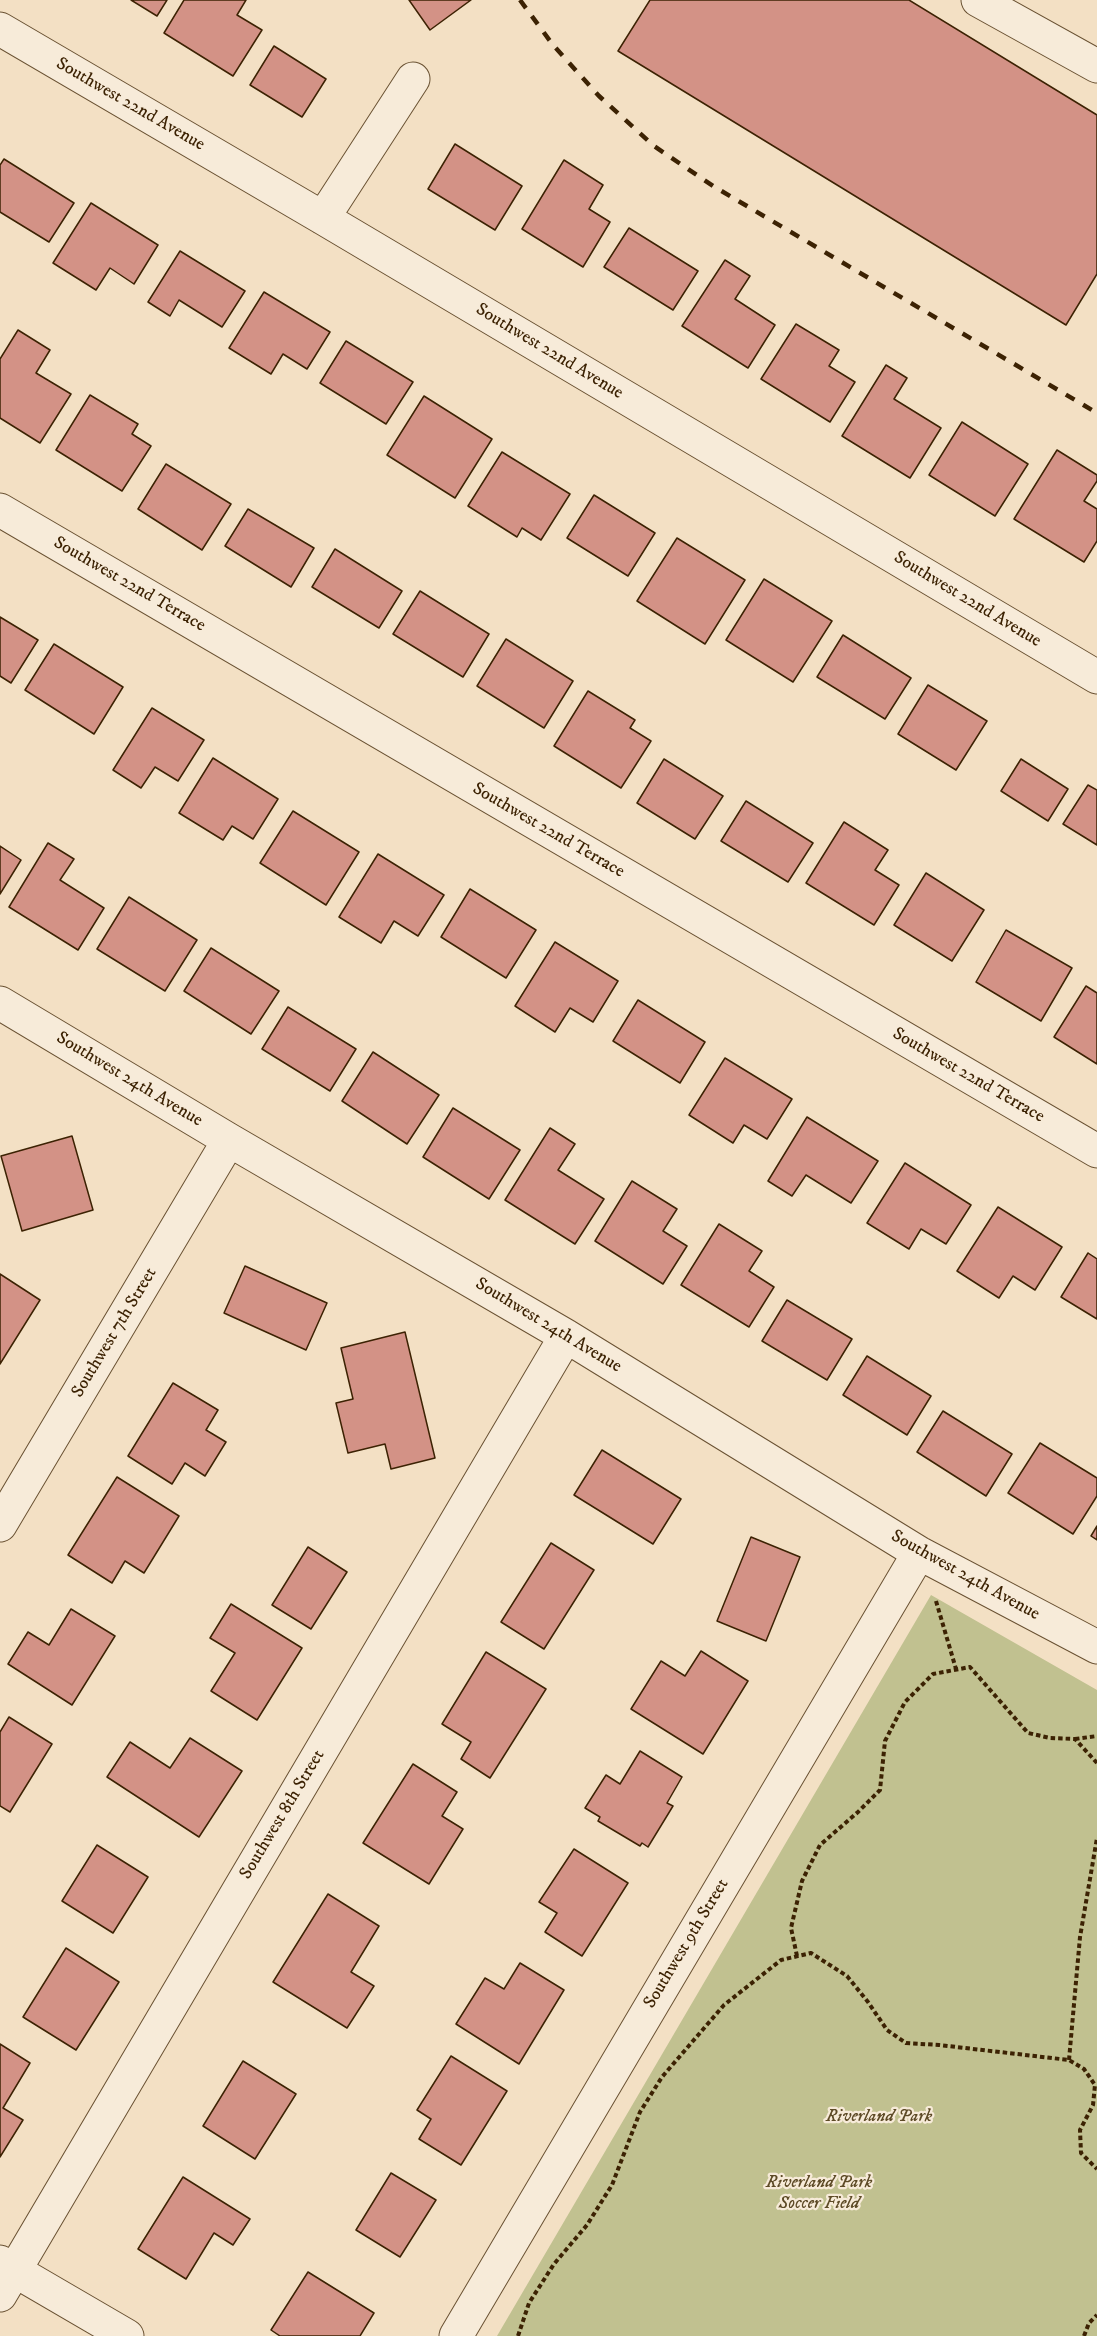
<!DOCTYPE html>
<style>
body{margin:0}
canvas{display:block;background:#f3e0c4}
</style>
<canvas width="1097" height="2336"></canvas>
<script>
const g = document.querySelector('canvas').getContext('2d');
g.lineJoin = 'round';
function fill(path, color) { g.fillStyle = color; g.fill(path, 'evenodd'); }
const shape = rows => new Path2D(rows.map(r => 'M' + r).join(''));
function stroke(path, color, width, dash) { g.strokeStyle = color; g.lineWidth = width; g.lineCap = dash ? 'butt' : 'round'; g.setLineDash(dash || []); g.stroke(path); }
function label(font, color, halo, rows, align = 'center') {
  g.font = font + ' "IM FELL DW Pica",serif'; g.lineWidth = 4.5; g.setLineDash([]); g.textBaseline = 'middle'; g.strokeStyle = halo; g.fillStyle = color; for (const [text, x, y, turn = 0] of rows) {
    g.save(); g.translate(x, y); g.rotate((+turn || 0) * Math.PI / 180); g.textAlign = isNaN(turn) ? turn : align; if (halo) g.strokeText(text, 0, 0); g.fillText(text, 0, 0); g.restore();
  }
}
fill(shape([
 [931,1595,1097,1690,1097,2336,497,2336]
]), '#c1c190');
const building = shape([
 [131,0,167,0,157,16,131,0],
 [184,0,246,0,237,15,262,30,233,76,164,33,184,0],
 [409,0,471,0,430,30,409,0],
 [650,0,909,0,1097,115,1097,274,1066,325,618,51,650,0],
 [274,46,326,79,302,117,250,85,274,46],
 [455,144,522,186,495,230,428,189,455,144],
 [4,159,74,203,49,242,0,212,0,165,4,159],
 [564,160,603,185,589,209,610,222,583,267,522,229,564,160],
 [91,203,158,245,134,284,110,268,96,290,53,263,91,203],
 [629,228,698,271,673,310,604,267,629,228],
 [180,251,245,291,222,327,179,300,170,316,148,302,180,251],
 [725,260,750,276,735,299,775,325,748,368,682,326,725,260],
 [264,292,330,332,307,369,283,354,271,374,229,348,264,292],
 [796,324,839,350,829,366,855,382,830,422,761,379,796,324],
 [18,330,50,350,36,373,71,394,40,443,0,418,0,359,18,330],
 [346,341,413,382,386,424,320,383,346,341],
 [886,365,907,378,894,399,941,428,910,478,842,436,886,365],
 [90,395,138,424,132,434,151,446,122,491,56,450,90,395],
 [424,396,492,439,455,498,387,455,424,396],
 [962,422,1028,464,995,516,929,475,962,422],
 [1057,450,1097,475,1097,481,1084,501,1097,509,1097,541,1084,562,1014,519,1057,450],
 [502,452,570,494,541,540,522,528,517,537,468,506,502,452],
 [166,464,231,504,202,550,138,509,166,464],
 [594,495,655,533,628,576,567,538,594,495],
 [248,509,314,548,291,587,225,546,248,509],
 [677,538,745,580,705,644,637,601,677,538],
 [335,549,402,591,379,628,312,587,335,549],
 [764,579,832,621,793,682,726,640,764,579],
 [420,591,489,634,463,677,393,634,420,591],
 [0,617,38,640,11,683,0,676,0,617],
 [843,635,911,678,885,719,817,677,843,635],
 [506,639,573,681,544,728,477,686,506,639],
 [54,644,123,687,94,734,25,690,54,644],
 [928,685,987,721,956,770,898,734,928,685],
 [588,691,635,720,630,728,651,741,621,788,554,746,588,691],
 [152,708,204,740,178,781,155,767,141,788,113,770,152,708],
 [213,758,278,799,253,839,232,826,223,840,179,813,213,758],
 [664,759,723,796,695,839,637,803,664,759],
 [1021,759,1068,789,1048,821,1001,791,1021,759],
 [1088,785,1097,790,1097,845,1063,824,1088,785],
 [746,801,813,843,788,882,721,841,746,801],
 [293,811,359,852,326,905,260,863,293,811],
 [844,822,888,850,875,870,899,885,874,925,806,883,844,822],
 [48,843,74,859,60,880,104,908,78,950,9,907,48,843],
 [0,846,21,860,0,894,0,846],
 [378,854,444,895,418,936,394,921,381,943,339,917,378,854],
 [926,873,984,910,952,961,894,925,926,873],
 [470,889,536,930,506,978,441,937,470,889],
 [129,897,197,940,165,991,97,949,129,897],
 [1006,930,1072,968,1041,1021,976,982,1006,930],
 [555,942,618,981,593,1022,570,1008,555,1032,515,1006,555,942],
 [211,948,279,991,251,1034,184,991,211,948],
 [1086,986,1097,993,1097,1064,1054,1037,1086,986],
 [638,1000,705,1042,680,1083,613,1041,638,1000],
 [288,1007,356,1049,330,1091,262,1049,288,1007],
 [373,1052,439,1095,407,1144,342,1101,373,1052],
 [725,1058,792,1099,767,1139,744,1125,733,1143,689,1115,725,1058],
 [453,1108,520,1150,489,1199,423,1157,453,1108],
 [807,1117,878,1161,851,1203,806,1175,792,1196,768,1181,807,1117],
 [550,1128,575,1144,558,1170,604,1199,575,1244,505,1200,550,1128],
 [72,1136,93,1210,22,1231,1,1156,72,1136],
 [905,1163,971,1205,946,1244,921,1229,909,1249,867,1223,905,1163],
 [632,1181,677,1209,663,1231,687,1246,663,1284,595,1241,632,1181],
 [998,1207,1062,1247,1035,1290,1013,1276,999,1298,957,1271,998,1207],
 [719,1224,762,1251,749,1271,774,1287,749,1327,681,1285,719,1224],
 [1088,1253,1097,1259,1097,1319,1061,1297,1088,1253],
 [245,1266,327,1303,306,1350,224,1313,245,1266],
 [0,1274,40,1300,0,1364,0,1274],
 [787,1300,852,1339,827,1380,762,1341,787,1300],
 [405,1332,435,1458,391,1469,385,1444,348,1453,336,1403,353,1399,341,1348,405,1332],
 [867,1356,931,1396,907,1435,843,1395,867,1356],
 [173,1383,218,1410,206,1430,226,1442,205,1476,185,1463,172,1484,128,1456,173,1383],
 [943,1411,1012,1454,986,1496,917,1452,943,1411],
 [1040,1443,1097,1478,1097,1496,1073,1534,1008,1493,1040,1443],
 [602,1450,681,1499,653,1544,574,1495,602,1450],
 [117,1477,179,1516,144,1573,125,1561,112,1583,68,1555,117,1477],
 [1097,1526,1097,1540,1091,1536,1097,1526],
 [751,1537,800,1557,766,1641,717,1621,751,1537],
 [551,1543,594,1570,544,1649,501,1622,551,1543],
 [308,1547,347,1572,311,1629,272,1605,308,1547],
 [231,1604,302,1648,257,1720,211,1691,235,1653,210,1638,231,1604],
 [71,1609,115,1636,72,1705,8,1664,28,1632,49,1645,71,1609],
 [701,1651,748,1681,703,1754,631,1709,661,1661,685,1676,701,1651],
 [486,1652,546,1689,490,1778,461,1759,471,1742,442,1724,486,1652],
 [9,1717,52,1744,10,1812,0,1806,0,1732,9,1717],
 [190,1738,242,1771,199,1837,107,1777,130,1742,170,1768,190,1738],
 [640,1751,682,1777,667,1803,673,1806,648,1847,642,1843,640,1846,598,1821,600,1817,585,1808,606,1775,620,1784,640,1751],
 [413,1764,457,1792,442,1816,463,1829,429,1884,363,1843,413,1764],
 [97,1845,148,1877,113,1933,62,1901,97,1845],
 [574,1849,628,1883,582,1956,545,1932,557,1913,539,1902,574,1849],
 [328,1894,379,1926,351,1972,374,1986,347,2028,273,1982,328,1894],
 [66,1948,119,1982,76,2050,23,2017,66,1948],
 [520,1963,564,1990,519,2064,456,2024,485,1978,504,1989,520,1963],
 [0,2044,30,2063,3,2108,23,2120,0,2157,0,2044],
 [451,2056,507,2091,461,2165,419,2139,431,2119,417,2110,451,2056],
 [243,2061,296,2094,255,2159,203,2126,243,2061],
 [391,2173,436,2200,400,2257,356,2230,391,2173],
 [183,2177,250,2219,233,2245,214,2233,186,2279,138,2249,183,2177],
 [308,2272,374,2313,360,2336,280,2336,271,2330,308,2272]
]);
fill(building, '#d39286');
stroke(building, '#3c2203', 1.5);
const minor = shape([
 [978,0,1097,66],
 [0,29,323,218,1097,677],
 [323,218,413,79],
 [0,510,1097,1151],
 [0,1003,229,1140,566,1336,919,1553,1097,1647],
 [0,1525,229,1140],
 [0,2262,127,2336],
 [0,2295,566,1336],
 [456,2336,919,1553]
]);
stroke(minor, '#6a5233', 35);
stroke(shape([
 [936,1601,956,1669],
 [1075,1739,1097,1736],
 [797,1956,791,1928,802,1881,820,1845,858,1812,880,1790,885,1741,905,1702,933,1674,970,1667,1028,1733,1050,1738,1075,1739,1097,1763],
 [1069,2060,1080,1937,1097,1838],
 [518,2336,529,2303,554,2264,587,2225,612,2185,640,2112,662,2077,724,2005,781,1960,811,1953,847,1976,868,2002,887,2030,906,2043,939,2045,1069,2060,1084,2069,1095,2085,1093,2105,1080,2130,1081,2153,1097,2169],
 [1084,2336,1089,2323,1097,2315]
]), '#3c2203', 4, [4.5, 3]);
stroke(minor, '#f7ebd9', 33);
stroke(shape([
 [520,0,553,45,599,96,654,146,713,186,1097,413]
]), '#3c2203', 4.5, [10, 10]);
label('18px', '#3c2203', '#f7ebd9', [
 ["Southwest 22nd Avenue",130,105,30],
 ["Southwest 22nd Avenue",549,352,31],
 ["Southwest 22nd Terrace",129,585,30],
 ["Southwest 22nd Avenue",967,600,31],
 ["Southwest 22nd Terrace",548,831,30],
 ["Southwest 22nd Terrace",968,1076,30],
 ["Southwest 24th Avenue",129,1080,31],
 ["Southwest 24th Avenue",548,1326,31],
 ["Southwest 7th Street",115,1333,-59],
 ["Southwest 24th Avenue",965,1576,29],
 ["Southwest 8th Street",283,1815,-59],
 ["Southwest 9th Street",687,1944,-59]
]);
label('italic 18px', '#5d4a26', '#f7ebd9', [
 ["Riverland Park",879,2117],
 ["Riverland Park",819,2183],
 ["Soccer Field",819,2204]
]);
</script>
